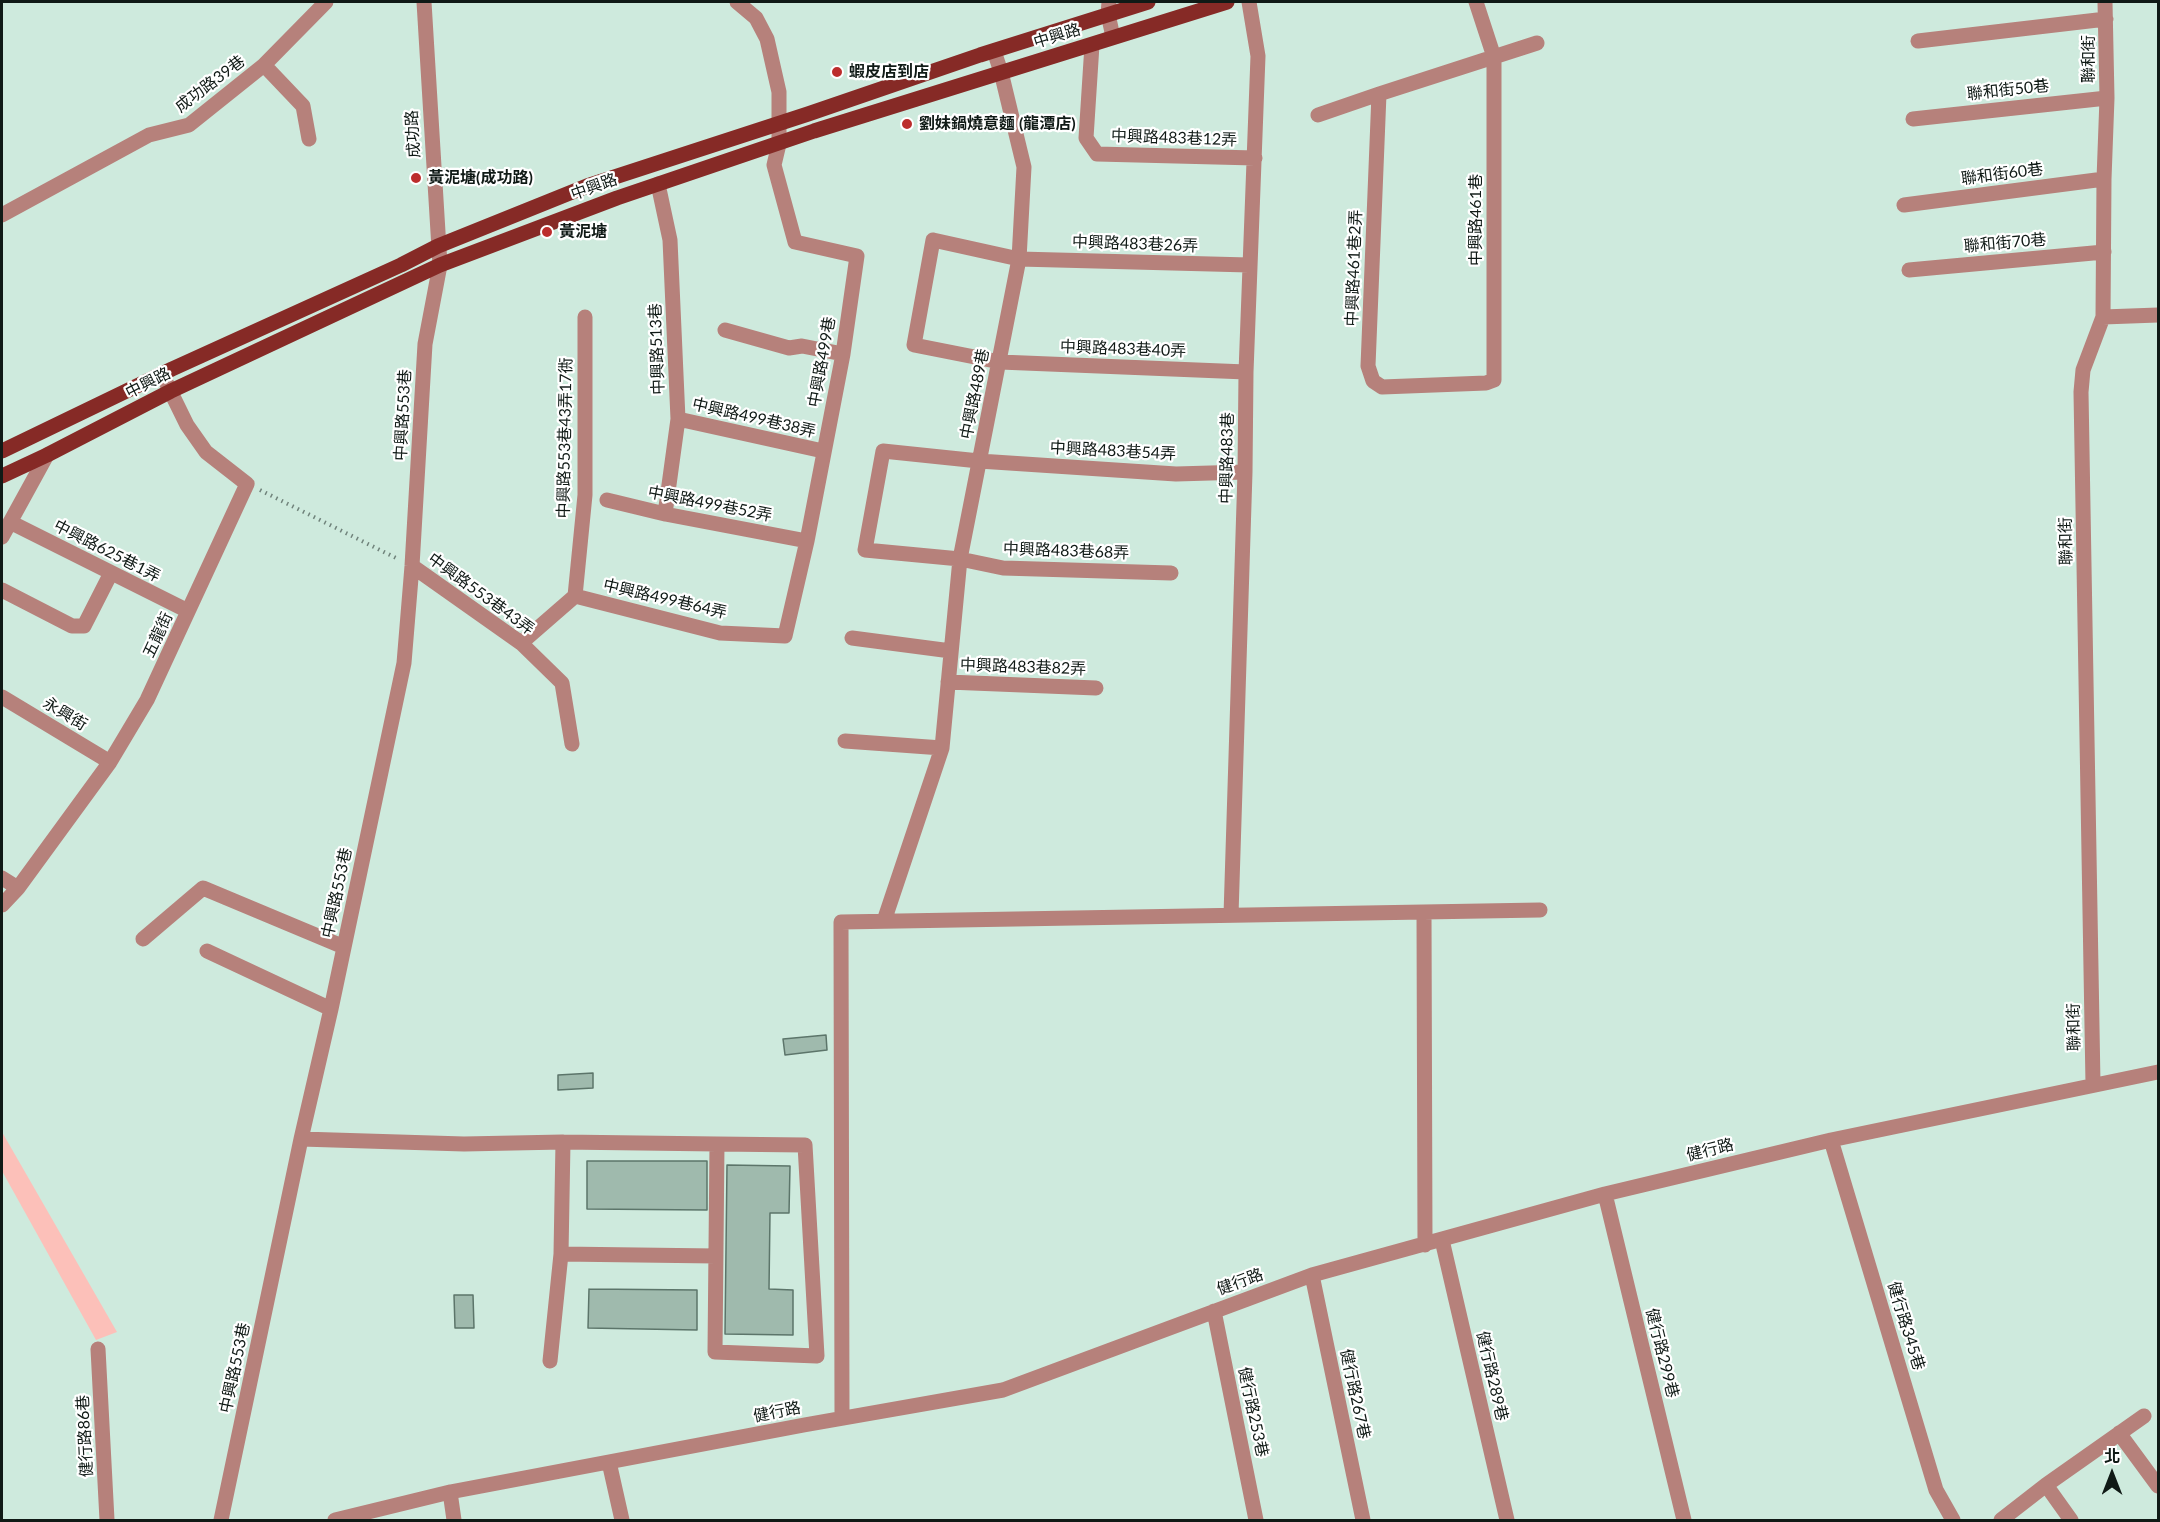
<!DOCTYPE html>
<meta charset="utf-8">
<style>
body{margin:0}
#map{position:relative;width:2160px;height:1522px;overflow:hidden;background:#ceeadd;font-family:Lato,"Noto Sans TC",sans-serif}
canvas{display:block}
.frame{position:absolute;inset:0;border:3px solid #101a16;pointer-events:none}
.north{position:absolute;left:2082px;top:1444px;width:60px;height:60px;-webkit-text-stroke:4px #fff;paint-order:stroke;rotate:0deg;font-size:16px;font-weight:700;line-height:24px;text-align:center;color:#101a16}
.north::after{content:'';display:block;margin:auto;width:21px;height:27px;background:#101a16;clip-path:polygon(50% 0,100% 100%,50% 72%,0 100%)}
</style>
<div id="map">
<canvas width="2160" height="1522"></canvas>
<div class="frame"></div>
<div class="north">北</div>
</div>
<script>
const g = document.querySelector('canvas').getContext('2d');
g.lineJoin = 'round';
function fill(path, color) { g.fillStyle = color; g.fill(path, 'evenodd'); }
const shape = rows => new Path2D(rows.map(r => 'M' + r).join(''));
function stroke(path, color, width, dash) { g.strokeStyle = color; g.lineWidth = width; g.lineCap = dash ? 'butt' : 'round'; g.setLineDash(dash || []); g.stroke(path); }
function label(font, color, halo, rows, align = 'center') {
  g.font = font + ' Lato,"Noto Sans TC",sans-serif'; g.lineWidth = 4.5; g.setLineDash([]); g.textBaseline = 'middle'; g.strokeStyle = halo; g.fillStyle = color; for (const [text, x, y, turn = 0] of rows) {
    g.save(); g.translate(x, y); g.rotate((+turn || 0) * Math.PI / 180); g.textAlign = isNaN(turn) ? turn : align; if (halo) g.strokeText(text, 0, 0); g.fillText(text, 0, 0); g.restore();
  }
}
fill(shape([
 [2,1132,117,1332,96,1340,2,1171]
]), '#fcc0b9');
const building = shape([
 [826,1035,827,1050,785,1055,783,1039,826,1035],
 [593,1073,593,1088,558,1090,558,1075,593,1073],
 [587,1161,707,1161,707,1210,587,1209,587,1161],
 [727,1165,790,1166,789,1213,770,1213,769,1289,793,1290,793,1335,725,1334,727,1165],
 [589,1289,697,1290,697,1330,588,1328,589,1289],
 [454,1295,473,1295,474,1328,455,1328,454,1295]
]);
fill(building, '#9fbaad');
stroke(building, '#5c756a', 1.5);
stroke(shape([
 [260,490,398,559]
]), '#70837b', 4, [1.5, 4.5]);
stroke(shape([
 [1109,2,1108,14,1113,37],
 [1918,41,2106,19],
 [1092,45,1086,138,1097,154,1255,158],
 [264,65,303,106,309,139],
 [1379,94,1368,366,1373,381,1382,387,1486,383,1494,380,1494,57,1476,2],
 [1318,115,1379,94,1537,43],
 [1913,119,2107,98],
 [658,184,670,240,678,419,665,514],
 [1904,205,2104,179],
 [2,215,149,135,189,125,264,65,326,2],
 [1909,270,2104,252],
 [2103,317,2158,315],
 [725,330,789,348,802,346,843,354],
 [1246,372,1000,362,914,345,933,240,1019,259,1249,265],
 [678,419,823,451],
 [607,500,665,514,807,541],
 [10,522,188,611],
 [2,537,47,455],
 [412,566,521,643,562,683,572,744],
 [1171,573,1003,568,960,559,865,550,883,451,979,461,1176,474,1245,472],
 [2,590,72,626,84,626,111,573],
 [575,596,720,633,785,636,807,541,843,354,857,256,795,242,774,165,779,144,779,92,767,39,756,18,737,2],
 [852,638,951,651],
 [521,643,575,596,585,495,585,317],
 [948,682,1096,688],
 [2,697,110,762],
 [845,741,942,748],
 [2,878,18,888],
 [2,905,18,888,110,762,147,700,247,484,206,452,187,425,162,374],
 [1424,912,1425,1245],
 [1231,915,1245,472,1246,372,1258,56,1249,2],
 [884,921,942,748,960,559,1019,259,1024,167,1001,72,994,51],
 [143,939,203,888,344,947],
 [207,951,331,1009],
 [2093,1084,2081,392,2083,370,2103,317,2104,179,2107,98,2105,2],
 [301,1139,464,1144,563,1142,717,1144,805,1145,817,1356,715,1352,717,1144],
 [1831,1140,1936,1490,1953,1520],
 [563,1142,561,1254,716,1256],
 [1605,1194,1684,1520],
 [1442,1240,1507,1520],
 [1312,1275,1363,1520],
 [1214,1311,1256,1520],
 [98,1349,107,1520],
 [550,1361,561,1254],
 [842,1418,841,922,1540,910],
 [2119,1433,2158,1486],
 [609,1462,622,1520],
 [2046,1485,2071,1520],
 [450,1492,454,1520],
 [221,1520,301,1139,331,1009,404,663,412,566,425,344,440,265,424,2],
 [335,1520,450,1492,804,1425,1003,1390,1312,1275,1605,1194,1831,1140,2158,1072],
 [2001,1520,2046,1485,2144,1416]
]), '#b6817b', 15);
stroke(shape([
 [2,451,172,369,401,265,438,246,587,186,808,114,980,55,1148,2],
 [2,476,47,455,171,391,440,265,617,198,814,131,1227,2]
]), '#862a26', 15);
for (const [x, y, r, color] of [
 [837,72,6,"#bc2d2c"],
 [907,124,6,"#bc2d2c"],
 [416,178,6,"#bc2d2c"],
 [547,232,6,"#bc2d2c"]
]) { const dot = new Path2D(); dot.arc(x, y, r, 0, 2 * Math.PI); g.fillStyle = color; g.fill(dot); stroke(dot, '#fff', 2); }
label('16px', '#101a16', '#fff', [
 ["中興路",1057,36,-17],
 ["聯和街",2089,59,-90],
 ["成功路39巷",210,84,-37],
 ["聯和街50巷",2008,90,-6],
 ["成功路",413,134,-93],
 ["中興路483巷12弄",1174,138,2],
 ["聯和街60巷",2002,174,-7],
 ["中興路",594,187,-20],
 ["中興路461巷",1476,220,-90],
 ["聯和街70巷",2005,243,-5],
 ["中興路483巷26弄",1135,244,2],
 ["中興路461巷2弄",1354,268,-88],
 ["中興路513巷",657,349,-92],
 ["中興路483巷40弄",1123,349,2],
 ["中興路499巷",822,362,-80],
 ["中興路",148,383,-27],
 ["中興路489巷",975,394,-79],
 ["中興路553巷",403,415,-87],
 ["中興路499巷38弄",754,418,13],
 ["中興路553巷43弄17衖",565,438,-89],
 ["中興路483巷54弄",1113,451,3],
 ["中興路483巷",1227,458,-89],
 ["中興路499巷52弄",710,504,11],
 ["聯和街",2066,541,-91],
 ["中興路625巷1弄",107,551,27],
 ["中興路483巷68弄",1066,551,2],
 ["中興路553巷43弄",481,594,36],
 ["中興路499巷64弄",665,599,13],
 ["五龍街",158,635,-65],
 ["中興路483巷82弄",1023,667,2],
 ["永興街",65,714,31],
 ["中興路553巷",337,893,-78],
 ["聯和街",2074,1027,-91],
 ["健行路",1710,1150,-14],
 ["健行路",1240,1282,-20],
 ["健行路345巷",1906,1326,73],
 ["健行路299巷",1662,1353,76],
 ["中興路553巷",235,1368,-78],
 ["健行路289巷",1492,1376,77],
 ["健行路267巷",1355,1394,78],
 ["健行路",777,1412,-11],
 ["健行路253巷",1253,1412,78],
 ["健行路86巷",85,1436,-93]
]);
label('bold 16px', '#101a16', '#fff', [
 ["蝦皮店到店",849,72],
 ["劉妹鍋燒意麵 (龍潭店)",919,124],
 ["黃泥塘(成功路)",428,178],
 ["黃泥塘",559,232]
], 'left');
</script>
